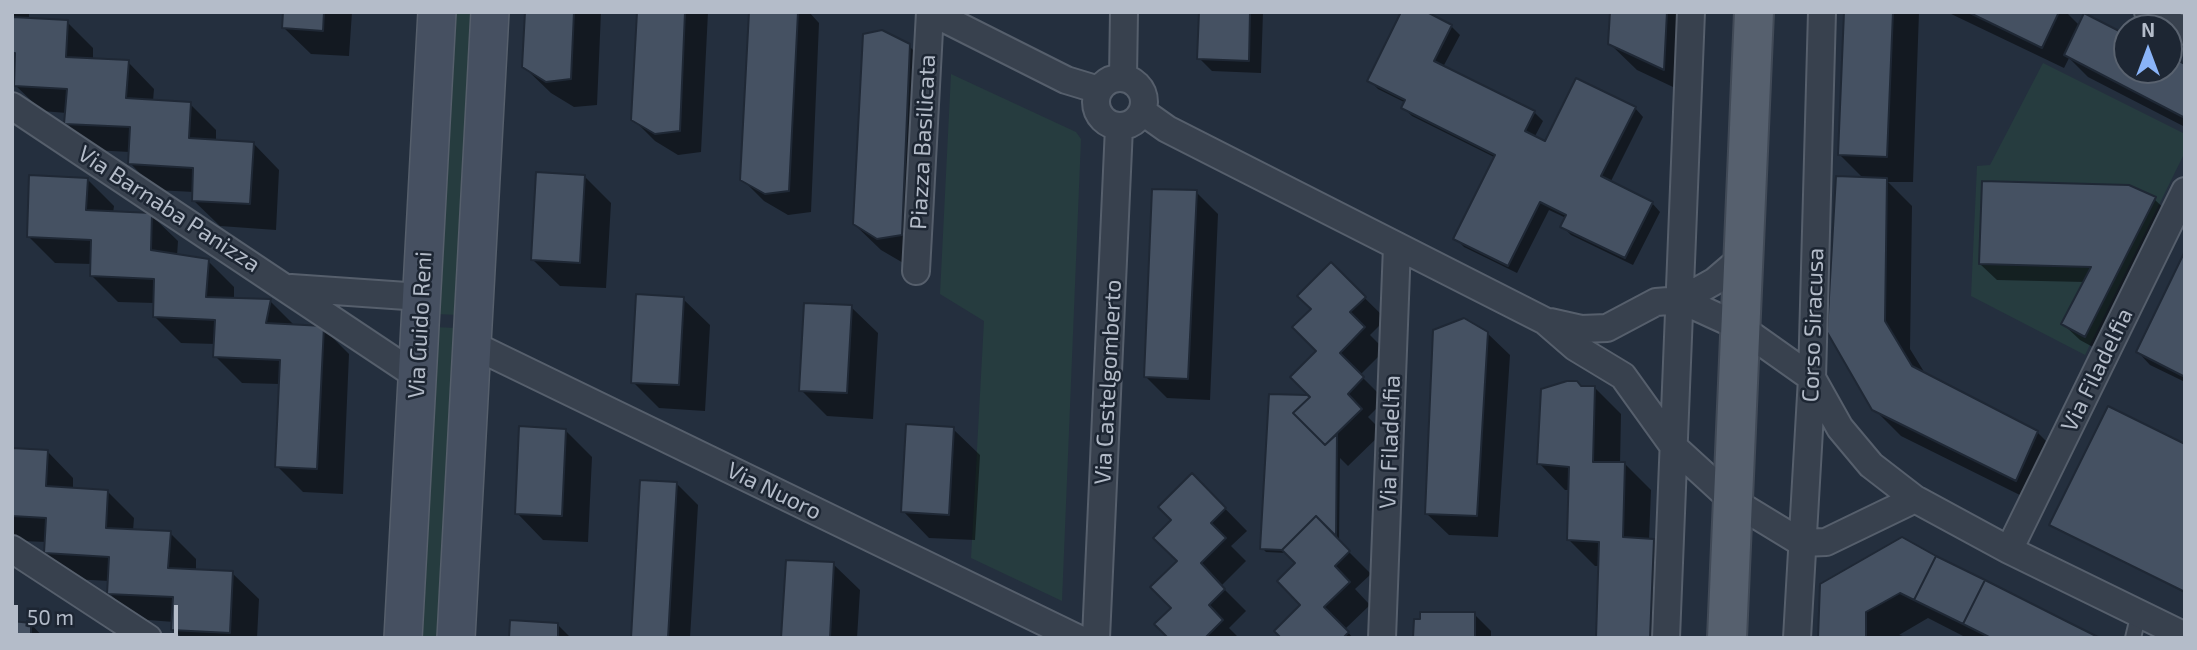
<!DOCTYPE html>
<style>
body{margin:0}
#map{position:relative;width:2197px;height:650px;overflow:hidden;background:#242f3e;font-family:"Exo 2",sans-serif}
canvas{display:block}
.frame{position:absolute;inset:0;border:14px solid #b4bcc9;pointer-events:none}
.north{position:absolute;left:2113px;top:14px;width:70px;height:70px;box-sizing:border-box;background:#1d2633;border:2px solid #59626f;border-radius:50%;rotate:0deg;font-size:19px;font-weight:700;line-height:28px;text-align:center;color:#b4bcc9}
.north::after{content:'';display:block;margin:auto;width:24px;height:32px;background:#8ab4f8;clip-path:polygon(50% 0,100% 100%,50% 72%,0 100%)}
.scale{position:absolute;left:14px;top:605px;width:164px;height:32px;box-sizing:border-box;border:4px solid #b4bcc9;border-top:0;padding-left:9px;font-size:21px;line-height:24px;white-space:nowrap;color:#b4bcc9;-webkit-text-stroke:5px #1d2633;paint-order:stroke}
</style>
<div id="map">
<canvas width="2197" height="650"></canvas>
<div class="frame"></div>
<div class="north">N</div>
<div class="scale">50 m</div>
</div>
<script>
const g = document.querySelector('canvas').getContext('2d');
g.lineJoin = 'round';
function fill(path, color) { g.fillStyle = color; g.fill(path, 'evenodd'); }
const shape = rows => new Path2D(rows.map(r => 'M' + r).join(''));
function stroke(path, color, width, dash) { g.strokeStyle = color; g.lineWidth = width; g.lineCap = dash ? 'butt' : 'round'; g.setLineDash(dash || []); g.stroke(path); }
function label(font, color, halo, rows, align = 'center') {
  g.font = font + ' "Exo 2",sans-serif'; g.lineWidth = 5; g.setLineDash([]); g.textBaseline = 'middle'; g.strokeStyle = halo; g.fillStyle = color; for (const [text, x, y, turn = 0] of rows) {
    g.save(); g.translate(x, y); g.rotate((+turn || 0) * Math.PI / 180); g.textAlign = isNaN(turn) ? turn : align; if (halo) g.strokeText(text, 0, 0); g.fillText(text, 0, 0); g.restore();
  }
}
fill(shape([
 [452,12,472,12,474,34,459,315,435,314],
 [2043,63,2185,134,2185,152,2085,355,1971,296,1977,166,1990,165],
 [951,74,1076,132,1081,139,1062,601,971,558,984,321,940,294],
 [434,327,457,328,441,638,418,638]
]), '#263c3f');
fill(shape([
 [12,12,29,12,29,19,67,22,93,48,93,60,128,62,154,89,153,101,190,104,216,130,216,141,253,143,279,170,276,230,220,226,193,200,194,192,156,190,130,163,130,152,93,150,66,123,67,113,42,111,15,85,16,77,12,77],
 [285,12,352,12,349,56,311,54,284,28],
 [527,12,601,12,597,105,574,107,551,93,524,67],
 [639,12,708,12,701,152,678,155,655,141,633,119],
 [751,12,809,12,819,23,811,212,788,215,764,201,742,179],
 [1200,12,1263,12,1261,73,1212,71,1199,58],
 [1611,12,1694,12,1690,95,1637,70,1610,44],
 [1846,12,1919,12,1913,182,1888,182,1912,206,1910,349,1926,375,2037,432,2064,459,2042,506,1901,436,1874,409,1864,179,1840,155],
 [1947,12,2066,12,2080,26,2127,37,2127,70,2169,70,2169,58,2185,66,2185,127,2088,77,2069,58,2064,68],
 [1451,26,1460,35,1443,67,1534,112,1543,121,1534,138,1546,144,1635,108,1643,117,1610,183,1652,203,1660,212,1633,265,1571,235,1562,226,1566,218,1549,210,1517,273,1464,247,1456,239,1496,158,1412,116,1403,108,1406,103,1378,89,1369,80],
 [909,46,936,73,905,264,881,250,854,224],
 [584,176,611,203,606,288,560,286,533,260],
 [87,179,114,206,113,213,151,215,178,241,177,256,208,261,234,287,234,300,270,301,296,327,323,328,349,354,343,494,303,492,277,466,280,384,242,383,215,356,216,344,181,343,154,316,155,303,118,302,91,275,92,264,55,263,28,236],
 [1196,192,1218,214,1210,400,1167,398,1145,376],
 [2154,199,2171,215,2102,352,2080,340,2063,324,2085,282,1997,280,1980,264],
 [2185,255,2185,382,2150,365,2138,352],
 [1331,265,1386,319,1370,335,1385,350,1360,375,1385,400,1368,417,1383,432,1348,466,1340,458,1339,542,1371,574,1355,589,1370,605,1345,629,1353,638,1284,638,1303,605,1298,563,1287,553,1266,552,1262,548,1309,399,1313,397,1318,351,1313,309],
 [683,299,710,325,705,411,659,408,633,382],
 [851,307,878,333,873,419,827,416,801,390],
 [1487,333,1510,355,1498,537,1449,535,1427,514],
 [1581,388,1595,388,1621,414,1620,464,1625,464,1651,490,1649,540,1654,541,1680,567,1677,638,1598,638,1600,566,1595,566,1568,539,1570,490,1565,490,1539,463],
 [953,429,980,455,975,540,929,538,903,511],
 [566,431,592,457,588,542,543,540,517,513],
 [2185,446,2185,593,2051,525],
 [12,449,47,451,73,478,73,490,107,491,134,518,133,531,170,533,196,559,196,571,232,573,259,599,257,638,182,638,173,629,174,622,135,619,109,593,110,581,72,579,46,553,47,542,22,541,12,532],
 [1192,475,1247,531,1231,546,1246,561,1221,586,1246,611,1229,628,1239,638,1170,638,1179,561,1174,520],
 [676,483,698,505,690,638,632,638],
 [1902,539,2096,638,1967,638,1928,618,1899,635,1911,638,1819,638],
 [833,564,860,590,857,638,783,638],
 [1474,614,1491,631,1491,638,1415,638],
 [31,624,44,638,12,638],
 [558,625,571,638,511,638]
]), '#0007');
const building = shape([
 [283,12,324,12,323,31,282,28,283,12],
 [525,12,574,12,571,79,546,82,522,67,525,12],
 [637,12,685,12,680,131,655,134,631,120,637,12],
 [749,12,798,12,789,191,765,194,740,180,749,12],
 [1199,12,1250,12,1249,61,1197,59,1199,12],
 [1401,12,1427,12,1452,25,1434,61,1535,111,1525,131,1545,141,1576,78,1636,107,1601,176,1653,202,1625,258,1560,227,1566,215,1540,202,1508,266,1453,239,1495,155,1401,108,1405,100,1367,81,1401,12],
 [1610,12,1667,12,1664,70,1608,44,1610,12],
 [1844,12,1893,12,1887,157,1838,155,1844,12],
 [1968,12,2059,12,2042,48,1968,12],
 [2084,13,2127,35,2127,70,2169,70,2169,56,2185,64,2185,118,2064,55,2084,13],
 [12,17,68,20,66,57,129,60,126,98,191,102,189,138,254,142,250,204,192,201,193,168,128,164,130,127,64,124,67,89,14,86,15,53,12,53,12,17],
 [882,30,910,44,902,235,877,239,853,224,863,34,882,30],
 [536,172,585,175,580,263,531,260,536,172],
 [29,175,88,178,86,210,152,213,151,250,209,259,206,297,271,299,266,323,324,326,317,469,275,467,280,360,213,357,215,320,153,317,154,279,90,276,91,240,27,237,29,175],
 [1836,176,1887,178,1885,321,1912,366,2038,431,2016,481,1872,410,1827,332,1836,176],
 [1982,181,2129,185,2156,197,2085,337,2061,324,2091,267,1979,264,1982,181],
 [1152,189,1197,190,1188,379,1144,377,1152,189],
 [2185,251,2185,377,2136,352,2185,251],
 [1331,262,1366,297,1350,312,1365,327,1340,353,1364,377,1348,394,1362,409,1325,445,1293,413,1310,397,1290,377,1316,351,1292,327,1311,309,1297,296,1331,262],
 [636,294,684,297,679,385,631,383,636,294],
 [804,303,852,305,847,393,799,391,804,303],
 [1464,318,1488,332,1477,516,1425,514,1433,330,1464,318],
 [1567,381,1577,381,1581,386,1595,386,1593,462,1625,462,1623,537,1654,539,1650,638,1596,638,1599,542,1567,540,1569,467,1537,464,1541,389,1567,381],
 [1269,394,1307,395,1310,397,1293,413,1325,445,1337,434,1336,536,1316,516,1282,550,1260,549,1269,394],
 [2108,406,2185,444,2185,592,2049,525,2108,406],
 [906,424,954,427,949,515,901,512,906,424],
 [519,426,566,429,562,516,515,514,519,426],
 [12,448,48,450,46,486,108,490,106,528,171,531,168,568,233,571,230,633,171,630,173,597,107,594,109,557,44,553,46,518,12,516,12,448],
 [1192,473,1226,508,1211,523,1226,538,1201,563,1225,589,1209,605,1223,620,1205,638,1168,638,1154,624,1171,608,1150,587,1177,561,1153,538,1171,520,1158,507,1192,473],
 [640,480,677,482,668,638,631,638,640,480],
 [1316,516,1350,551,1335,566,1350,582,1324,607,1349,632,1343,638,1281,638,1274,631,1300,605,1277,581,1295,563,1282,550,1316,516],
 [1902,537,1936,556,1914,600,1900,593,1866,612,1866,638,1818,638,1820,584,1902,537],
 [1936,556,1985,580,1963,624,1914,600,1936,556],
 [786,560,834,562,830,638,781,638,786,560],
 [1985,580,2068,622,2100,638,1991,638,1963,624,1985,580],
 [1420,612,1475,612,1475,638,1413,638,1414,619,1420,619,1420,612],
 [510,620,558,623,558,638,509,638,510,620],
 [12,621,31,623,31,638,12,638,12,621]
]);
fill(building, '#455162');
stroke(building, '#1f2835', 2);
const service = shape([
 [2133,638,2139,613]
]);
const minor = shape([
 [931,12,1066,80,1099,90],
 [2148,12,2185,31],
 [1123,78,1124,12],
 '1096 102a24 24 0 1 1 48 0a24 24 0 1 1-48 0Z',
 [12,106,417,376],
 [1143,112,1167,129,1545,321,1575,347,1623,376,1674,447,1733,501,1802,543,1826,542,1915,499],
 [916,271,930,12],
 [291,288,421,297],
 [1681,300,1715,281,1743,257],
 [1550,322,1581,329,1607,328,1656,302,1681,300,1740,327,1812,378,1840,428,1871,465,1915,499,2009,550,2185,636],
 [471,344,1077,638],
 [12,549,148,638],
 [2009,550,2185,191],
 [1096,638,1119,127],
 [1382,638,1397,246],
 [1666,638,1691,12],
 [1797,638,1812,378,1822,12]
]);
const secondary = shape([
 [403,638,437,12],
 [456,638,490,12]
]);
const primary = shape([
 [1727,638,1754,12]
]);
stroke(service, '#565f6c', 18);
stroke(minor, '#565f6c', 30);
stroke(secondary, '#565f6c', 40);
stroke(primary, '#414a57', 42);
stroke(service, '#38414e', 14);
stroke(minor, '#38414e', 26);
stroke(secondary, '#465061', 37);
stroke(primary, '#56606e', 38);
label('23px', '#b4bcc9', '#1d2633', [
 ["Piazza Basilicata",923,142,-87],
 ["Via Barnaba Panizza",169,209,33],
 ["Via Guido Reni",420,325,-87],
 ["Corso Siracusa",1813,325,-88],
 ["Via Filadelfia",2097,370,-64],
 ["Via Castelgomberto",1108,382,-87],
 ["Via Filadelfia",1390,442,-88],
 ["Via Nuoro",774,491,26]
]);
</script>
